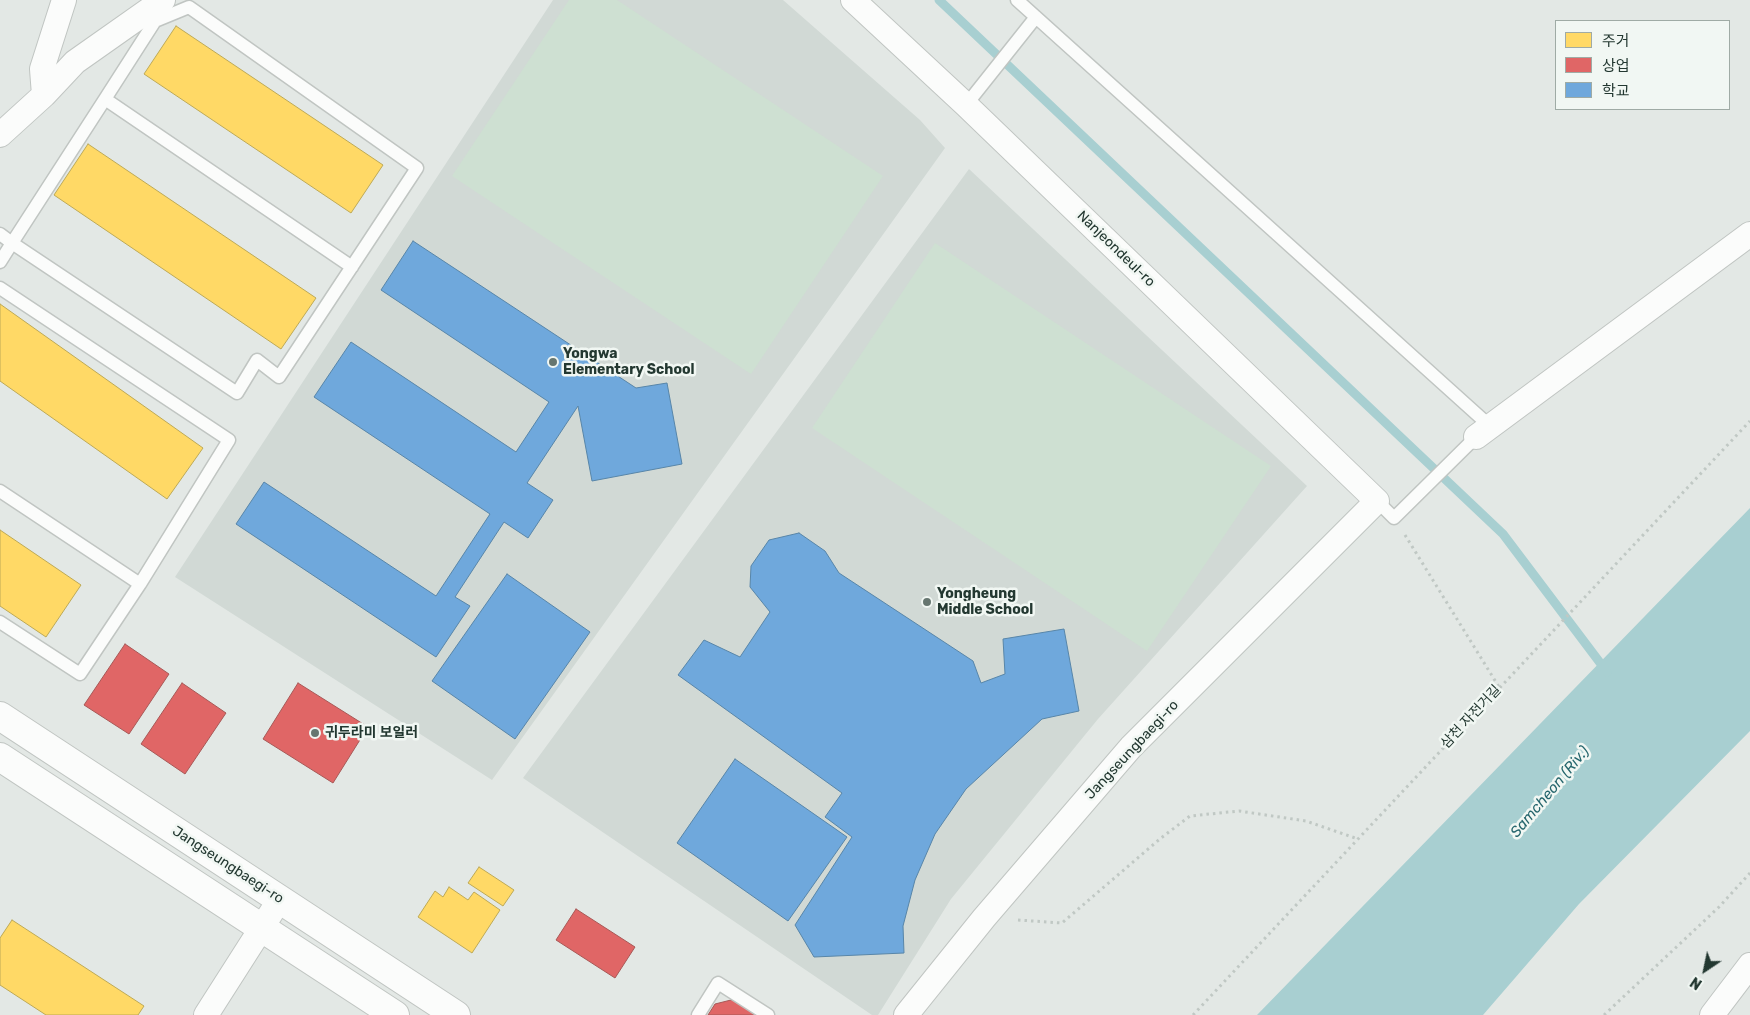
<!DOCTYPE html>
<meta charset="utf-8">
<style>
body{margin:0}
#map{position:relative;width:1750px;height:1015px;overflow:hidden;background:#e3e8e5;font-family:Rubik,"Noto Sans KR",sans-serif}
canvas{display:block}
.legend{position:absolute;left:1555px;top:20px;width:175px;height:90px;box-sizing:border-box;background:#f1f7f3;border:1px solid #9faba5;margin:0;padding:6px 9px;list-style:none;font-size:15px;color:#233831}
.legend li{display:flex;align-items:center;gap:10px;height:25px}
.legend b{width:25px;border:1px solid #9faba5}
.north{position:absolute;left:1680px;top:945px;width:50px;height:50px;-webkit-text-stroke:4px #f1f7f3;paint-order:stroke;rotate:214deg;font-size:14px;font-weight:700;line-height:20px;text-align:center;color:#233831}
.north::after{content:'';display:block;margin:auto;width:18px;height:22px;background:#233831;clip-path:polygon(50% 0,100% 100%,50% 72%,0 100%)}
</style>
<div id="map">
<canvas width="1750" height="1015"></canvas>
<ul class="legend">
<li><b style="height:14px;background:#ffd966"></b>주거</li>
<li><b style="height:14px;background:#e06666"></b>상업</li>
<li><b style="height:14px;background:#6fa8dc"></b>학교</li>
</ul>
<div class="north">N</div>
</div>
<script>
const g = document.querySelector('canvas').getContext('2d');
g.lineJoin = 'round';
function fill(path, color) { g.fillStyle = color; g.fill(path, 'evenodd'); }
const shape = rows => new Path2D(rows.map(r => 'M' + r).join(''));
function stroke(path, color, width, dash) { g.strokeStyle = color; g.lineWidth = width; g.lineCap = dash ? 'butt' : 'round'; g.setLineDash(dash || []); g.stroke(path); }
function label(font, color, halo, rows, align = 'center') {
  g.font = font + ' Rubik,"Noto Sans KR",sans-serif'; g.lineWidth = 5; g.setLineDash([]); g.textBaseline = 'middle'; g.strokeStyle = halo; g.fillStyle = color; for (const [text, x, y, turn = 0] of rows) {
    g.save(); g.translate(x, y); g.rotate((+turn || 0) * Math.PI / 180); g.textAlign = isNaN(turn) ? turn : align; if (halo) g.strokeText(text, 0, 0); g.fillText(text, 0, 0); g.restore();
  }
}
fill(shape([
 [553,0,783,0,920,120,945,148,492,780,175,577],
 [969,169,1307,486,1098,719,951,899,878,1015,872,1015,523,778]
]), '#d1d9d5');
fill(shape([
 [569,0,617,0,883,176,751,374,452,176],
 [935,243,1271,466,1147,651,812,428]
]), '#cee0d2');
fill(shape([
 [1750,508,1750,731,1579,904,1483,1015,1257,1015]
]), '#a8cfd1');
const homes = shape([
 [176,26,383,165,351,213,144,74,176,26],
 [88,144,316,298,281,349,54,195,88,144],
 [0,304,203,448,167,499,0,381,0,304],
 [0,530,81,585,46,637,0,606,0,530],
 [479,867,514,890,503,906,468,883,479,867],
 [449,887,468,900,474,892,500,910,472,953,418,917,435,891,443,897,449,887],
 [12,920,144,1006,138,1015,46,1015,0,985,0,938,12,920]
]);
fill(homes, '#ffd966');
stroke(homes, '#bda956', 1);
const shops = shape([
 [125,644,169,674,129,734,84,705,125,644],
 [182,683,226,713,185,774,141,744,182,683],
 [298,683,368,727,333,783,263,739,298,683],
 [576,909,635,947,615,978,556,940,576,909],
 [735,999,760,1015,708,1015,715,1004,735,999]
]);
fill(shops, '#e06666');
stroke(shops, '#a75856', 1);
const schools = shape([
 [413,241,636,388,667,383,682,464,592,481,578,406,527,483,553,500,528,538,504,522,455,597,470,606,436,657,236,524,264,482,436,596,490,514,314,397,351,342,516,452,549,402,381,290,413,241],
 [799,533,825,551,839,573,973,661,981,683,1005,674,1003,639,1064,629,1079,711,1042,719,966,789,935,834,915,880,903,926,904,953,814,957,795,925,852,837,825,817,842,793,678,675,704,640,740,657,770,612,750,587,751,566,769,540,799,533],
 [507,574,590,632,515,739,432,681,507,574],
 [735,759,847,837,788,921,677,843,735,759]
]);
fill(schools, '#6fa8dc');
stroke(schools, '#5886a9', 1);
stroke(shape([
 [939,0,1503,534,1607,672]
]), '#a8cfd1', 9);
const service = shape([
 [1017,0,1491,427],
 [105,99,352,267],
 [966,105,1036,17],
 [0,234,12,243,237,393,257,360,279,377,417,168,189,7,155,21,105,99,12,243,0,262],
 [0,288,229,440,140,584,0,491],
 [1377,501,1394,518,1476,437],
 [0,622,80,674,140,584],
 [698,1015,718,983,768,1015]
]);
const minor = shape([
 [853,0,966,105,1377,501,1131,747,984,918,906,1015],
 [44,95,42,69,64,0],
 [0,135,44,95,75,62,163,0],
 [1476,437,1750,234],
 [206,1015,280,899],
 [1712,1015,1750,965]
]);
const tertiary = shape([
 [0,716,456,1015],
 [0,757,395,1015]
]);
stroke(service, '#c0c5c2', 15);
stroke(minor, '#c0c5c2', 26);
stroke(tertiary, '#c0c5c2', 30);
stroke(shape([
 [1405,535,1499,687],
 [1018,920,1062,923,1161,838,1190,816,1239,811,1306,821,1358,839],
 [1193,1015,1750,421],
 [1604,1015,1719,907,1750,873]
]), '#c0c8c4', 3, [2.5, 4]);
stroke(service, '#fbfcfb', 12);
stroke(minor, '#fbfcfb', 24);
stroke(tertiary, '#fbfcfb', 28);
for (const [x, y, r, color] of [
 [553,362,5,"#667670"],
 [927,602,5,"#667670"],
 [315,733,5,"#667670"]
]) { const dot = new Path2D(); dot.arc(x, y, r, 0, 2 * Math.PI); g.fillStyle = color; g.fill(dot); stroke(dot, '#f1f7f3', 2); }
label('14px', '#233831', '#f1f7f3', [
 ["Nanjeondeul-ro",1116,249,44],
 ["삼천 자전거길",1471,717,-47],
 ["Jangseungbaegi-ro",1132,750,-47],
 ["Jangseungbaegi-ro",228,865,33]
]);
label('bold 14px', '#233831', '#f1f7f3', [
 ["Yongwa",563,354],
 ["Elementary School",563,370],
 ["Yongheung",937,594],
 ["Middle School",937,610],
 ["귀두라미 보일러",325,733]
], 'left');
label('italic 15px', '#25666d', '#f1f7f3', [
 ["Samcheon (Riv.)",1550,792,-50]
]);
</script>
